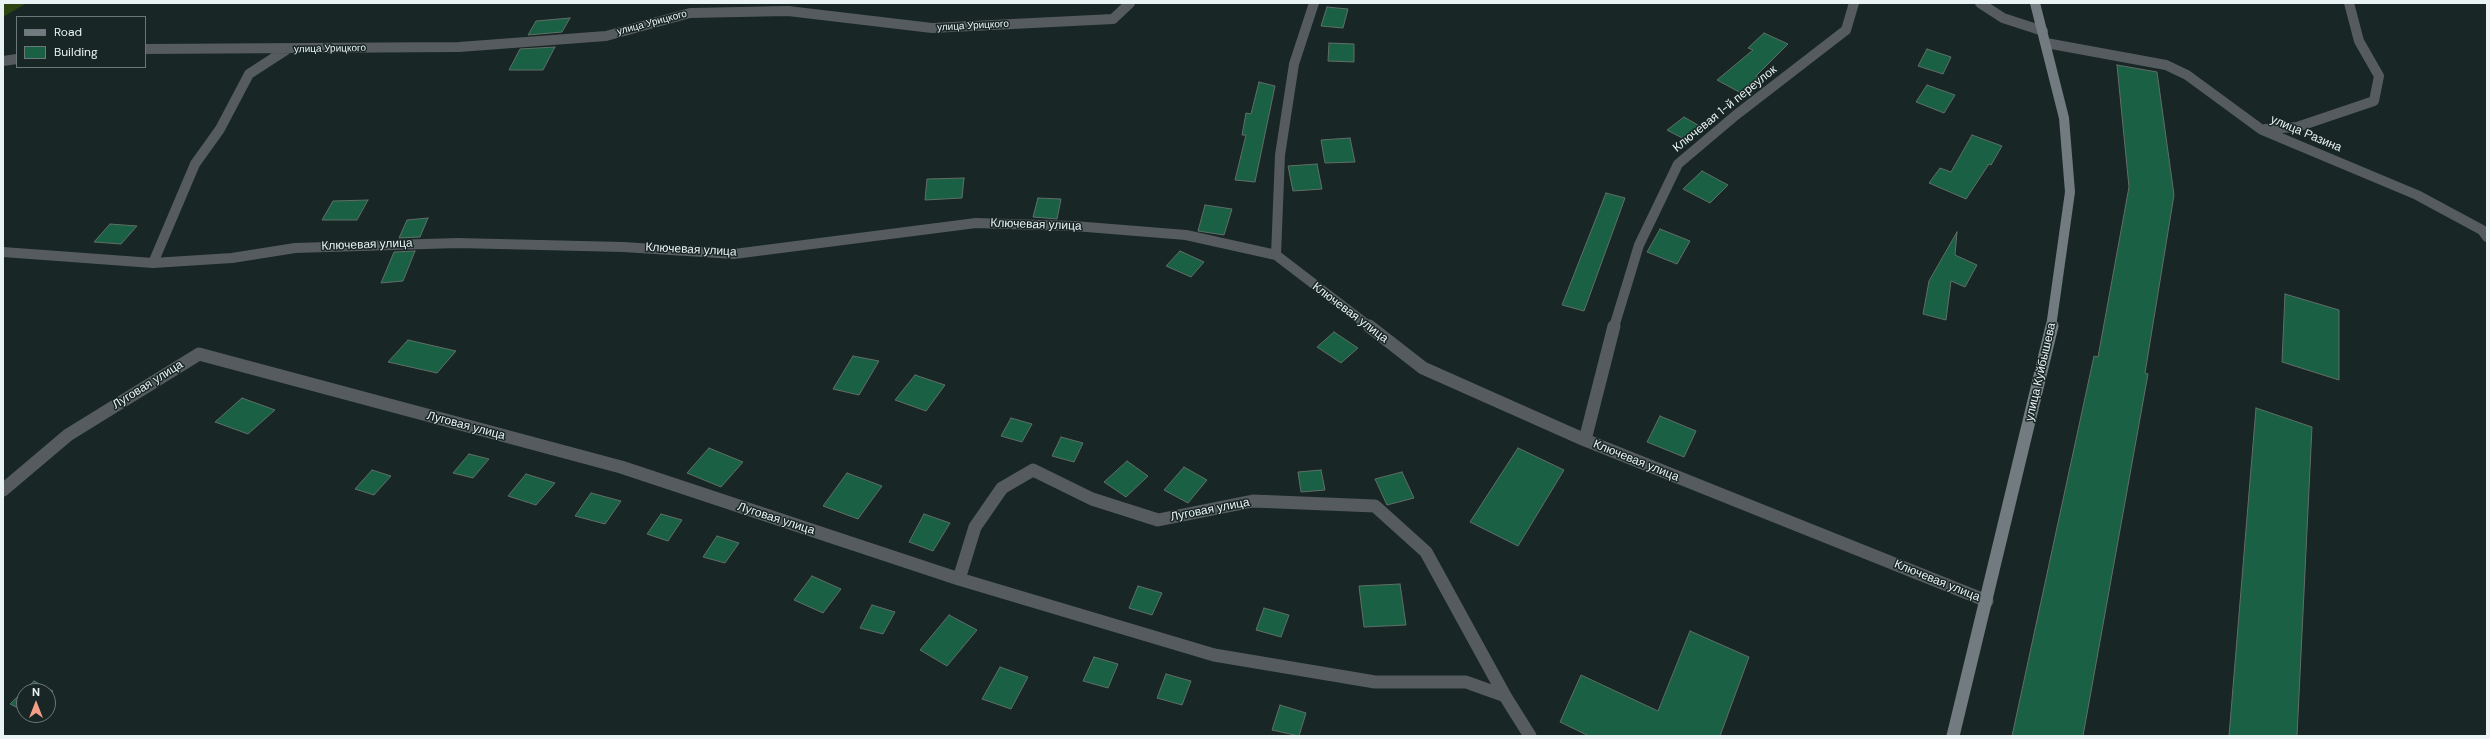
<!DOCTYPE html>
<meta charset="utf-8">
<style>
body{margin:0}
#map{position:relative;width:2490px;height:739px;overflow:hidden;background:#182625;font-family:"DM Sans",sans-serif}
canvas{display:block}
.frame{position:absolute;inset:0;border:4px solid #eaf3f3;pointer-events:none}
.legend{position:absolute;left:16px;top:16px;width:130px;height:52px;box-sizing:border-box;background:#182625;border:1px solid #6c7877;margin:0;padding:5px 7px;list-style:none;font-size:12px;color:#eaf3f3}
.legend li{display:flex;align-items:center;gap:8px;height:20px}
.legend b{width:20px;border:1px solid #6c7877}
.north{position:absolute;left:16px;top:683px;width:40px;height:40px;box-sizing:border-box;background:#182625;border:1px solid #6c7877;border-radius:50%;rotate:0deg;font-size:11px;font-weight:700;line-height:16px;text-align:center;color:#eaf3f3}
.north::after{content:'';display:block;margin:auto;width:14px;height:18px;background:#f39f86;clip-path:polygon(50% 0,100% 100%,50% 72%,0 100%)}
</style>
<div id="map">
<canvas width="2490" height="739"></canvas>
<div class="frame"></div>
<ul class="legend">
<li><b style="height:5px;background:#727b7f"></b>Road</li>
<li><b style="height:11px;background:#1a6044"></b>Building</li>
</ul>
<div class="north">N</div>
</div>
<script>
const g = document.querySelector('canvas').getContext('2d');
g.lineJoin = 'round';
function fill(path, color) { g.fillStyle = color; g.fill(path, 'evenodd'); }
const shape = rows => new Path2D(rows.map(r => 'M' + r).join(''));
function stroke(path, color, width, dash) { g.strokeStyle = color; g.lineWidth = width; g.lineCap = dash ? 'butt' : 'round'; g.setLineDash(dash || []); g.stroke(path); }
function label(font, color, halo, rows, align = 'center') {
  g.font = font + ' "DM Sans",sans-serif'; g.lineWidth = 3; g.setLineDash([]); g.textBaseline = 'middle'; g.strokeStyle = halo; g.fillStyle = color; for (const [text, x, y, turn = 0] of rows) {
    g.save(); g.translate(x, y); g.rotate((+turn || 0) * Math.PI / 180); g.textAlign = isNaN(turn) ? turn : align; if (halo) g.strokeText(text, 0, 0); g.fillText(text, 0, 0); g.restore();
  }
}
fill(shape([
 [3,3,27,3,3,17]
]), '#2c4411');
const building = shape([
 [1327,7,1348,9,1343,28,1321,26,1327,7],
 [570,18,562,32,528,35,536,21,570,18],
 [1764,33,1788,44,1756,76,1759,77,1741,93,1717,80,1753,50,1748,48,1764,33],
 [1329,43,1354,44,1354,62,1328,61,1329,43],
 [555,47,543,70,509,70,520,49,555,47],
 [1927,49,1951,57,1943,74,1918,66,1927,49],
 [2117,65,2157,72,2174,195,2145,373,2148,374,2083,736,2012,736,2094,356,2098,357,2129,187,2117,65],
 [1259,82,1275,86,1255,182,1235,180,1246,135,1242,135,1246,113,1251,114,1259,82],
 [1927,85,1955,95,1944,113,1916,102,1927,85],
 [1684,117,1703,128,1686,140,1667,130,1684,117],
 [1972,135,2002,146,1991,165,1989,164,1966,199,1929,183,1940,168,1951,172,1972,135],
 [1350,138,1355,162,1325,163,1321,140,1350,138],
 [1317,164,1322,189,1293,191,1288,166,1317,164],
 [1702,171,1728,185,1710,203,1683,189,1702,171],
 [964,178,962,198,925,200,927,179,964,178],
 [1606,193,1625,198,1584,311,1562,305,1606,193],
 [1038,198,1061,199,1057,219,1033,217,1038,198],
 [368,200,357,220,322,220,333,201,368,200],
 [1205,205,1232,209,1224,235,1198,231,1205,205],
 [428,218,420,237,399,238,407,220,428,218],
 [110,224,137,226,121,244,94,242,110,224],
 [1660,229,1690,241,1677,264,1647,252,1660,229],
 [1957,232,1955,255,1977,265,1965,287,1951,281,1946,320,1923,314,1929,281,1957,232],
 [415,251,403,281,381,283,394,252,415,251],
 [1180,251,1204,262,1191,277,1166,266,1180,251],
 [2285,294,2339,310,2339,380,2282,362,2285,294],
 [1334,332,1358,348,1341,363,1317,347,1334,332],
 [408,340,456,351,437,373,388,362,408,340],
 [853,356,879,361,859,395,833,389,853,356],
 [915,375,945,385,926,411,895,400,915,375],
 [242,398,275,410,248,434,215,422,242,398],
 [2256,408,2312,427,2297,736,2229,736,2256,408],
 [1660,416,1696,431,1684,457,1647,442,1660,416],
 [1011,418,1032,424,1022,442,1001,436,1011,418],
 [1061,437,1083,443,1074,462,1052,456,1061,437],
 [709,448,743,462,721,487,687,473,709,448],
 [1518,448,1564,470,1518,546,1470,522,1518,448],
 [469,454,489,459,473,478,453,473,469,454],
 [1127,461,1148,476,1126,497,1104,482,1127,461],
 [1184,467,1207,480,1188,503,1164,490,1184,467],
 [372,470,391,476,374,495,355,489,372,470],
 [1321,470,1325,490,1301,492,1298,472,1321,470],
 [1402,472,1414,498,1387,505,1375,479,1402,472],
 [847,473,882,486,858,519,823,506,847,473],
 [526,474,555,483,536,505,508,496,526,474],
 [591,493,621,501,605,524,575,516,591,493],
 [661,514,682,520,668,541,647,534,661,514],
 [924,514,950,523,933,551,909,542,924,514],
 [717,536,739,543,725,563,703,557,717,536],
 [812,576,841,589,823,613,794,600,812,576],
 [1400,584,1406,625,1364,627,1359,586,1400,584],
 [1138,586,1162,593,1152,615,1129,608,1138,586],
 [872,605,895,612,883,634,860,628,872,605],
 [1264,608,1289,615,1281,637,1256,630,1264,608],
 [949,615,977,630,947,666,920,650,949,615],
 [1690,631,1749,657,1720,736,1589,736,1560,722,1581,675,1658,711,1690,631],
 [1094,657,1118,664,1108,688,1083,681,1094,657],
 [1000,667,1028,677,1011,709,982,699,1000,667],
 [1166,674,1191,681,1182,705,1157,698,1166,674],
 [34,681,53,691,48,696,48,691,24,691,24,711,10,704,34,681],
 [1280,705,1306,713,1299,736,1272,730,1280,705]
]);
fill(building, '#1a6044');
stroke(building, '#616e67', 1);
stroke(shape([
 [1980,3,2003,18,2043,31],
 [2046,43,2166,65,2187,75,2262,130,2417,195,2482,230,2487,237],
 [145,49,459,47,606,36,690,13,788,11,932,28,1113,19,1130,3],
 [3,61,17,59],
 [2265,129,2297,127,2374,101,2379,76,2359,41,2349,3],
 [3,252,153,263,232,258,295,248,458,243,623,247,734,254,976,223,1074,226,1186,235,1276,255,1370,327],
 [1276,255,1280,155,1294,64,1314,3],
 [153,263,195,164,220,129,249,74,286,50],
 [1614,327,1639,245,1678,164,1736,115,1846,30,1854,3]
]), '#555b5e', 10);
stroke(shape([
 [1369,326,1423,368,1585,440,1987,601],
 [1585,440,1614,326],
 [3,490,68,435,199,354,621,467,959,579,1214,655,1375,682,1466,682,1505,696,1530,736],
 [959,579,975,527,1002,488,1033,470,1092,499,1158,520,1253,501,1375,506,1426,552,1505,696]
]), '#555b5e', 13);
stroke(shape([
 [2035,3,2064,118,2070,192,2051,327]
]), '#727b7f', 10);
stroke(shape([
 [1953,736,2052,326]
]), '#727b7f', 13);
label('10px', '#eaf3f3', '#182625', [
 ["улица Урицкого",652,23,-15],
 ["улица Урицкого",973,26,-3],
 ["улица Урицкого",330,49,-1]
]);
label('12px', '#eaf3f3', '#182625', [
 ["Ключевая 1-й переулок",1725,109,-39],
 ["улица Разина",2306,134,23],
 ["Ключевая улица",1036,225,2],
 ["Ключевая улица",367,245,-2],
 ["Ключевая улица",691,250,3],
 ["Ключевая улица",1350,313,37],
 ["улица Куйбышева",2041,372,-77],
 ["Луговая улица",148,385,-32],
 ["Луговая улица",466,426,15],
 ["Ключевая улица",1636,461,22],
 ["Луговая улица",1210,510,-11],
 ["Луговая улица",776,519,18],
 ["Ключевая улица",1937,581,22]
]);
</script>
